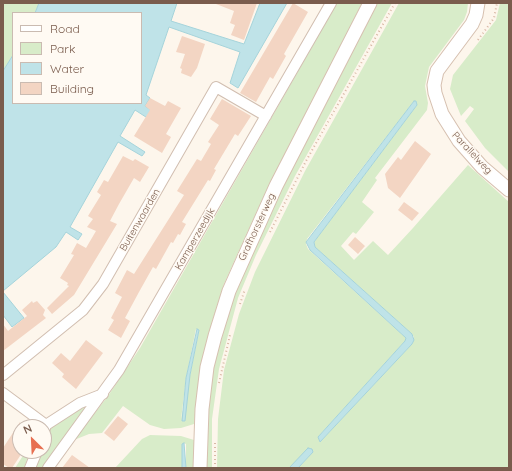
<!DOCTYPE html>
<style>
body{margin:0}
#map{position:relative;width:512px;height:471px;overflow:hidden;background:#fdf6ec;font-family:Quicksand,sans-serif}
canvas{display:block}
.frame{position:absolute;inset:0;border:4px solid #7a5c4d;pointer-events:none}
.legend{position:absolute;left:12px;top:12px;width:130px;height:92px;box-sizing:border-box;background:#fffaf3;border:1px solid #cabbb1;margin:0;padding:5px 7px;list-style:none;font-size:12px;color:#7a5c4d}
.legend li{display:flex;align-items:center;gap:8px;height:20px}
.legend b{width:20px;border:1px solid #cabbb1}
.north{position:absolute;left:12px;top:419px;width:40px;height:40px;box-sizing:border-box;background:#fffaf3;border:1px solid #cabbb1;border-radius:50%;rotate:336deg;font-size:11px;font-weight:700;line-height:16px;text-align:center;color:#7a5c4d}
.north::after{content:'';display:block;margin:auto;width:14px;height:18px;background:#e76f51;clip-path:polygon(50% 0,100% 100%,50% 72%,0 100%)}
</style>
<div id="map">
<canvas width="512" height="471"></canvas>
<div class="frame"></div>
<ul class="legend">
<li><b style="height:5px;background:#fff"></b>Road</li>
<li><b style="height:11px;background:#d8ecc9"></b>Park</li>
<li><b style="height:11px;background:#bfe3e8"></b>Water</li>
<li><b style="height:11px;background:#f3d5c3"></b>Building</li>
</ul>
<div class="north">N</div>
</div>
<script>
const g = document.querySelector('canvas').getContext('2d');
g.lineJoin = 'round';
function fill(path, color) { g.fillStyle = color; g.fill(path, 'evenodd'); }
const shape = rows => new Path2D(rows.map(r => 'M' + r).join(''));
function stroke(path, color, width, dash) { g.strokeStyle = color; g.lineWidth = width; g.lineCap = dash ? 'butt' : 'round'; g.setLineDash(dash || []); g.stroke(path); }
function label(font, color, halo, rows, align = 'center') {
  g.font = font + ' Quicksand,sans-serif'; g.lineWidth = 3; g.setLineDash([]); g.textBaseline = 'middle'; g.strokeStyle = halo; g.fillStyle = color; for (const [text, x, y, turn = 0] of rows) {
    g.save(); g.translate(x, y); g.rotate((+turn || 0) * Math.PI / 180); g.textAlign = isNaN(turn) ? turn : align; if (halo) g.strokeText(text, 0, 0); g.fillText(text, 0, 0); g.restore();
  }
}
fill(shape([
 [3,3,39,3,35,13,13,13,13,55,3,71],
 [337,3,362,3,257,211,224,284,209,332,202,361,194,424,181,428,164,429,150,425,123,406,102,433,89,434,74,440,108,396,140,348],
 [196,329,199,330,181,420,186,378],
 [376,3,392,3,295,176,256,255,238,298,219,369,212,419,212,468,206,468,206,429,212,379,219,341,236,288,266,220],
 [399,3,468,3,467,12,464,20,429,67,425,86,428,103,427,110,375,178,377,180,362,202,374,212,356,234,353,232,341,246,354,260,373,241,388,255,413,228,468,165,509,202,509,468,298,468,313,452,310,448,289,468,217,468,218,419,224,370,239,314,255,272,305,171],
 [414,101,416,101,417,105,314,242,315,247,412,334,414,337,412,344,320,442,318,437,405,341,406,338,308,249,306,244,307,239],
 [500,3,509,3,509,172,485,148,465,121,474,109,470,106,461,116,450,89,453,75,496,20],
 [89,403,43,468,34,468,40,451,44,451,44,442,50,427],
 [150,435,181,436,194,440,194,468,186,468,186,444,183,443,182,468,115,468,142,439],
 [26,451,30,451,24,468,15,468]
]), '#d8ecc9');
const water = shape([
 [39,3,177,3,171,21,244,44,260,3,287,3,238,88,230,83,240,52,169,27,146,95,150,98,145,106,154,112,149,119,135,110,120,136,145,152,142,156,118,142,70,227,82,234,78,240,66,232,56,247,3,291,3,71,13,55,13,103,141,103,141,13,35,13,39,3],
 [414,101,416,101,417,105,314,242,315,247,412,334,414,340,412,344,320,442,318,437,405,341,406,338,310,250,306,242,414,101],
 [3,292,24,318,12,327,3,315,3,292],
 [197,329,199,330,190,375,185,421,182,421,186,378,197,329],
 [184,443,186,468,182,468,182,444,184,443],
 [308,448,312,449,313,452,298,468,289,468,308,448]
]);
fill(water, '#bfe3e8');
stroke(water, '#a5d3da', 1);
fill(shape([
 [216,3,257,3,244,40,231,35,235,25,230,23,234,11,216,4],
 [293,3,308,12,284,54,286,56,273,79,270,77,256,102,240,93],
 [182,36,205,44,197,68,191,77,181,73,182,69,180,68,185,54,176,52],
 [150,98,165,106,168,101,181,108,166,134,171,137,162,153,134,136,150,110,145,106],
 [222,99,251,116,238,136,235,134,214,169,216,170,210,181,208,180,182,222,186,224,180,235,178,234,173,243,171,242,156,269,153,267,139,292,125,318,130,321,121,338,108,330,114,320,111,318,122,297,115,293,127,270,134,274,184,195,177,191,197,159,201,161,211,144,208,142,219,125,210,119],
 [415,141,431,154,400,198,388,188,385,174,398,157,401,160],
 [123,156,133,161,135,159,149,167,140,182,134,178,119,204,110,221,117,224,74,295,52,314,47,308,69,286,67,285,68,283,60,278,74,255,71,254,77,243,86,248,96,231,87,227,93,219,88,216,101,195,97,192,104,180,108,182],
 [404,202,419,213,412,221,398,210],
 [355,237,365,246,358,254,348,245],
 [32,301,33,303,37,301,45,310,43,315,46,318,3,351,3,324,8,331,27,316,22,310],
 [86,340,103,353,76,389,62,377,64,374,52,363,61,353,70,361],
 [118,416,128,424,114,441,104,433],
 [20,422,20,456,12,468,9,468,3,464,3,448],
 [72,455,90,468,62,468]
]), '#f3d5c3');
const street = shape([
 [3,375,83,310,103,284,216,87,266,116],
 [3,393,46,425],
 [44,431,46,425,80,403,103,394],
 [30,468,37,451],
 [48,468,119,370,331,3]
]);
const secondary = shape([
 [478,3,476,15,472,24,437,71,434,85,435,93,442,114,459,141,482,167,509,190],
 [200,468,202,409,207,367,215,336,229,291,276,186,370,3]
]);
stroke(street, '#d1beb0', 12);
stroke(secondary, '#d6c0b0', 15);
stroke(shape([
 [478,40,494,18,497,3],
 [270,232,306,161,395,3],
 [240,304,245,289],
 [219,383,230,335],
 [215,468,215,443]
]), '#d9b8a5', 2, [1, 3]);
stroke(street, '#fff', 10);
stroke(secondary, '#fff', 13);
label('10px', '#7a5c4d', '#fffaf3', [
 ["Parallelweg",472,153,47],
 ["Buitenwaarden",140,220,-60],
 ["Grafhorsterweg",257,227,-65],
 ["Kamperzeedijk",195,239,-60]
]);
</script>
